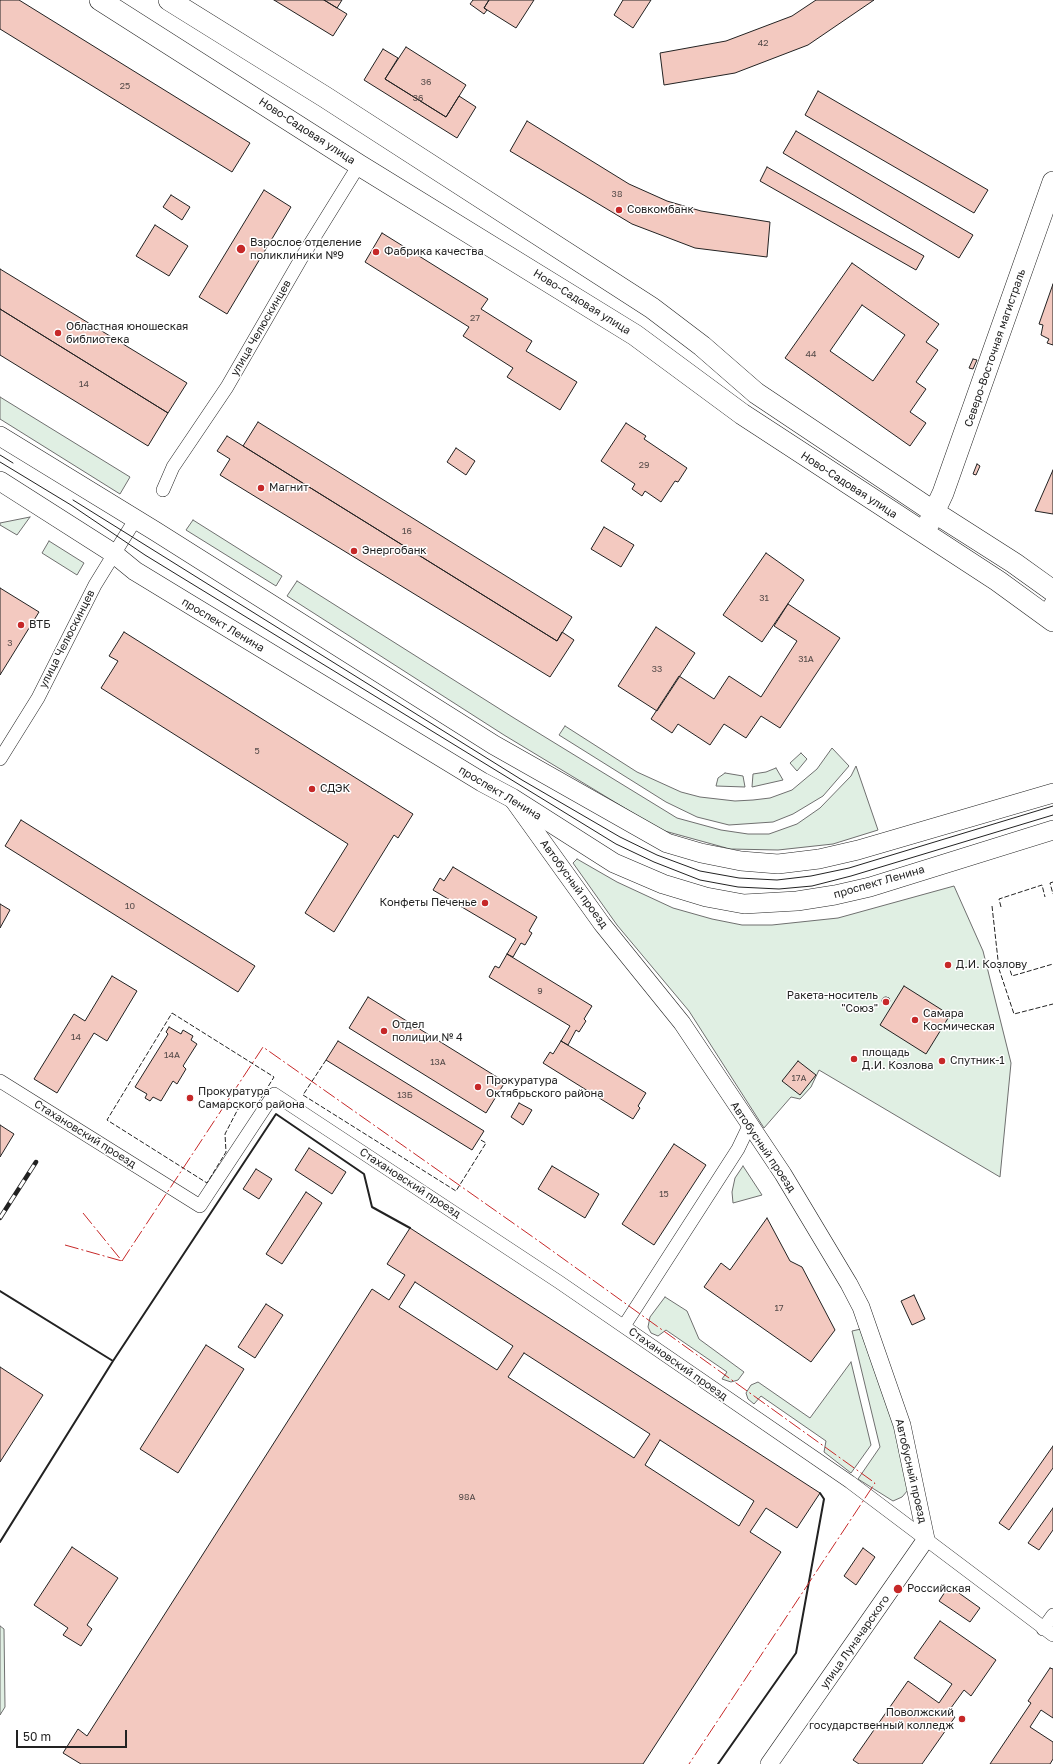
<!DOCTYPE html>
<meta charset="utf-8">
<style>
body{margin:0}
#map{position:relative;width:1053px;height:1764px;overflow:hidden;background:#fff;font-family:"Golos Text",sans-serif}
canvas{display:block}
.scale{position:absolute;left:16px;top:1730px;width:111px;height:18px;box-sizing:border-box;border:2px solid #222;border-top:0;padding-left:5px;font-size:12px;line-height:14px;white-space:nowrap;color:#222;-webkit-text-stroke:3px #fff;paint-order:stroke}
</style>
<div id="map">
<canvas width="1053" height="1764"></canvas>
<div class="scale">50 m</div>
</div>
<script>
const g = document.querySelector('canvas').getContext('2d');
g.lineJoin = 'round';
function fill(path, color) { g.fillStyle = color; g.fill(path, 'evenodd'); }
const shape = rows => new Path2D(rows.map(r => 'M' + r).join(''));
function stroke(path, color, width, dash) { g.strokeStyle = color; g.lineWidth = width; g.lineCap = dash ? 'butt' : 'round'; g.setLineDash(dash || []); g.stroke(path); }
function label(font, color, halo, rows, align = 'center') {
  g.font = font + ' "Golos Text",sans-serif'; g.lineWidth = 3; g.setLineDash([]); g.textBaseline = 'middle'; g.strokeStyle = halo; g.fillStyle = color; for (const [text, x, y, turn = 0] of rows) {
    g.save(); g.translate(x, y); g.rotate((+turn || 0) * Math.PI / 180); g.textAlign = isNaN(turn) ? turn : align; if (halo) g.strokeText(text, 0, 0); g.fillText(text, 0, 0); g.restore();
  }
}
const green = shape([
 [0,397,130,477,120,494,0,419,0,397],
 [30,517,17,535,0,525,0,523,30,517],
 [193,520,282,576,276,586,186,530,193,520],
 [49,541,84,563,77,575,42,553,49,541],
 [297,581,514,718,677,818,721,830,748,834,769,834,797,824,820,808,851,776,856,766,878,830,833,844,778,850,730,849,661,830,504,735,287,596,297,581],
 [565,726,637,772,681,792,700,797,735,801,753,800,770,798,792,790,817,769,832,748,849,766,823,796,793,814,773,822,729,825,697,817,666,802,559,735,565,726],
 [801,753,807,759,797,771,790,763,801,753],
 [776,768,783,780,752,787,753,774,766,772,776,768],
 [725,773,743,776,745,787,716,786,718,778,725,773],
 [577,859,617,882,673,908,712,919,742,925,772,925,838,918,954,886,983,951,1011,1063,1000,1177,819,1070,811,1087,800,1099,791,1097,764,1128,689,1011,617,925,573,863,577,859],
 [743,1166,762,1195,733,1203,732,1192,735,1178,743,1166],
 [665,1297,687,1311,699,1339,744,1372,738,1380,731,1382,722,1379,727,1372,666,1330,658,1336,651,1333,648,1327,650,1317,665,1297],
 [861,1329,870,1333,910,1480,908,1490,902,1497,893,1501,858,1479,880,1447,852,1331,861,1329],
 [851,1362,871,1445,851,1473,824,1452,826,1441,761,1396,754,1404,748,1399,746,1393,751,1385,758,1382,810,1418,851,1362],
 [0,1626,4,1629,5,1707,0,1715,0,1626]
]);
fill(green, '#e0efe3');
stroke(green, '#6f6f6f', 1);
const building = shape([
 [0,0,19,0,250,143,232,172,0,29,0,0],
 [274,0,324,0,347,14,333,36,274,0],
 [324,0,342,0,337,8,324,0],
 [473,0,489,0,484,8,487,10,484,14,470,4,473,0],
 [489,0,534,0,516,28,484,8,489,0],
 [623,0,651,0,633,28,614,15,623,0],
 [816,0,874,0,808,45,735,73,664,85,660,53,726,41,792,16,816,0],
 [406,47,466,85,446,117,385,79,406,47],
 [383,49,398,58,385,79,446,117,459,96,476,107,457,138,364,80,383,49],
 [818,91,988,190,974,213,805,115,818,91],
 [527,121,629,184,667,201,701,211,770,222,767,257,695,248,632,224,510,151,527,121],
 [796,131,973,235,959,258,783,153,796,131],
 [767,167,924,256,916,270,760,181,767,167],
 [264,190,291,207,227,314,199,297,264,190],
 [171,195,190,207,182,220,163,207,171,195],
 [155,225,188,246,169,276,136,256,155,225],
 [382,233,488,299,481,309,532,341,526,351,577,382,560,410,507,377,513,368,463,336,469,327,365,262,382,233],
 [852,263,939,324,926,342,938,350,916,382,926,389,910,412,926,423,910,446,785,358,852,263],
 [862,305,905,335,873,381,830,351,862,305],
 [0,269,187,383,168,413,0,309,0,269],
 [1053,284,1053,345,1047,343,1049,339,1041,335,1043,325,1039,324,1053,284],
 [0,309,168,413,148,446,0,355,0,309],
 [973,359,977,360,973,369,969,368,973,359],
 [258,422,572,617,557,641,243,446,258,422],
 [626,423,646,436,644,439,687,468,678,482,675,481,661,502,645,491,642,496,632,489,635,484,601,461,626,423],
 [227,436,557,641,562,632,574,640,550,677,220,475,230,459,217,451,227,436],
 [456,448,475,461,466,475,447,462,456,448],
 [977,464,980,466,976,475,973,474,977,464],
 [1053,470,1053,514,1035,511,1053,470],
 [604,527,634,545,621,567,591,549,604,527],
 [766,553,804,580,762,642,723,615,766,553],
 [0,588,39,612,0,675,0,588],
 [788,604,840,638,780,728,761,716,746,738,724,724,710,745,678,724,672,733,651,719,679,676,714,699,729,676,761,697,797,641,774,626,788,604],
 [656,627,695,653,657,711,618,686,656,627],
 [124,632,413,814,398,838,394,835,334,932,305,913,348,844,101,688,118,661,109,656,124,632],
 [21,820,255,966,238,992,5,846,21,820],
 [453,867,537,917,529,931,532,933,525,945,521,943,513,957,507,954,516,939,433,890,440,878,444,881,453,867],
 [0,904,10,910,0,928,0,904],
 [507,954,592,1006,584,1019,586,1021,579,1032,576,1030,568,1045,561,1041,570,1026,489,977,495,966,499,968,507,954],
 [112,976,137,991,107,1041,94,1033,57,1093,34,1079,74,1014,85,1021,112,976],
 [904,986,950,1015,926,1054,880,1025,904,986],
 [368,997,505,1082,486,1113,349,1028,368,997],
 '882 1001a4 4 0 1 1 8 0a4 4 0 1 1-8 0Z',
 [169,1027,181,1034,183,1030,193,1036,191,1040,197,1044,183,1066,186,1069,177,1084,173,1081,161,1101,153,1097,150,1101,145,1098,147,1094,135,1087,168,1034,166,1032,169,1027],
 [338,1041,484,1131,472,1150,326,1060,338,1041],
 [561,1041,646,1093,638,1106,640,1108,633,1119,543,1063,550,1052,553,1054,561,1041],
 [798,1061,816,1075,800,1095,782,1081,798,1061],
 [519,1103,532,1110,523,1125,511,1117,519,1103],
 [0,1125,14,1134,0,1157,0,1125],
 [674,1144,706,1165,654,1245,622,1224,674,1144],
 [309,1148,346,1172,332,1194,295,1170,309,1148],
 [552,1166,599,1194,585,1218,538,1189,552,1166],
 [256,1169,272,1179,259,1199,243,1189,256,1169],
 [306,1192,322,1203,282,1264,266,1254,306,1192],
 [767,1218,790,1261,802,1267,835,1330,811,1362,704,1287,721,1263,730,1270,767,1218],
 [410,1228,820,1493,797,1528,766,1508,750,1532,781,1552,643,1764,81,1764,63,1753,78,1729,87,1736,372,1289,389,1300,405,1275,387,1264,410,1228],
 [415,1282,513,1346,497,1370,399,1307,415,1282],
 [524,1353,650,1434,634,1458,508,1377,524,1353],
 [660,1440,754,1501,739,1526,645,1465,660,1440],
 [914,1295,925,1319,912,1325,901,1301,914,1295],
 [266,1304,283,1315,255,1358,238,1347,266,1304],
 [206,1345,244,1369,178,1473,140,1449,206,1345],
 [0,1367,43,1395,0,1462,0,1367],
 [1053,1446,1053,1468,1009,1530,999,1523,1053,1446],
 [1053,1508,1053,1530,1039,1550,1028,1543,1053,1508],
 [72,1547,118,1578,87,1625,92,1629,81,1646,63,1635,68,1628,34,1605,72,1547],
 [863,1548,875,1557,856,1585,844,1576,863,1548],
 [949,1586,980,1608,970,1622,939,1601,949,1586],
 [940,1621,996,1660,971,1696,964,1690,948,1712,955,1717,922,1764,859,1764,853,1760,908,1681,939,1703,952,1684,914,1658,940,1621],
 [1050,1668,1053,1669,1053,1718,1041,1710,1030,1727,1053,1742,1053,1759,1050,1764,990,1764,1031,1703,1028,1701,1050,1668]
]);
fill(building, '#f3c9c0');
stroke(building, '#222', 1);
const minor = shape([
 [163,490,173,467,227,387,302,257,359,165],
 [1044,614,1053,600],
 [0,759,38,698,95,585,135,520],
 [0,1081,200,1206,274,1094,559,1282,850,1482,1053,1635],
 [624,1326,738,1149,749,1126],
 [1043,1629,1053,1615]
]);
const tertiary = shape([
 [513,800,602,924,682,1023,783,1174,849,1284,861,1307,902,1425,926,1539,769,1764]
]);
const secondary = shape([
 [0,436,155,531,494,745,667,843,701,853,741,861,778,864,819,859,858,850,1053,793],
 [0,481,113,553,135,571,482,782,512,798,614,863,663,884,706,897,744,904,797,901,835,895,870,887,1053,830]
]);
const primary = shape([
 [100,0,359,165,635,335,742,414,998,581,1053,621],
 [169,0,325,97,652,308,702,346,756,393,934,512,1014,563,1053,591],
 [928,525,943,493,1053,182]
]);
stroke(minor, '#222', 14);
stroke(tertiary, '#222', 18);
stroke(secondary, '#222', 20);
stroke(primary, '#222', 22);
stroke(minor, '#fff', 13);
stroke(tertiary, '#fff', 17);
stroke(secondary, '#fff', 19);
stroke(primary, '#fff', 21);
stroke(shape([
 [0,455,13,463],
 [0,462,71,505,145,555,616,844,654,862,700,880,738,887,779,889,812,886,851,876,1053,815],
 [73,500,522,780,620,837,657,855,700,871,739,878,777,880,811,876,849,868,1053,806]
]), '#222', 1);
const rail = shape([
 [0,1218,36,1162]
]);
stroke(rail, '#222', 4.5);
stroke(rail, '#fff', 3, [9]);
stroke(shape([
 [1053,882,1050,883,1053,894],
 [992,906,999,969,1014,1014,1053,1004],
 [1001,907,999,899,1042,885,1045,897],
 [1008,964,1012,976,1053,964],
 [172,1013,274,1077,258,1103,238,1109,225,1134,226,1152,207,1183,107,1120,172,1013],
 [326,1060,303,1095,456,1191,486,1143,479,1139]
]), '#222', 1, [5, 2]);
stroke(shape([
 [0,1291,113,1361],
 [0,1542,113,1361,276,1114,364,1174,372,1207,410,1228],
 [718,1764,796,1653,824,1499,820,1493]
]), '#222', 2);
stroke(shape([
 [83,1213,122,1261],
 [65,1245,122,1261],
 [122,1261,263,1047,540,1242,875,1483,689,1764]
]), '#c62828', 1, [14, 3, 2, 3]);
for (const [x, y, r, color] of [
 [619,210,4,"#c62828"],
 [241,249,5,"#c62828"],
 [376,252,4,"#c62828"],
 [58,333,4,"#c62828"],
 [261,488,4,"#c62828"],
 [354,551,4,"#c62828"],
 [21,625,4,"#c62828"],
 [312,789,4,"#c62828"],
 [485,903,4,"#c62828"],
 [948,965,4,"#c62828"],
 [886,1002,4,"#c62828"],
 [915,1020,4,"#c62828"],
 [384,1031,4,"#c62828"],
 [854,1059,4,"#c62828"],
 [942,1061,4,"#c62828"],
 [478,1087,4,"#c62828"],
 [190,1098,4,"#c62828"],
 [898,1589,5,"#c62828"],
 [962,1719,4,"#c62828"]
]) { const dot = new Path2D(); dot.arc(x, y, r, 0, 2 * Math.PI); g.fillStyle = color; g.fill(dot); stroke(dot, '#fff', 1.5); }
label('9px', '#564c4a', null, [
 ["42",763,43],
 ["36",426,82],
 ["25",125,86],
 ["36",418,98],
 ["38",617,194],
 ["27",475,318],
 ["44",811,354],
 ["14",84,384],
 ["29",644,465],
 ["16",407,531],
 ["31",764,598],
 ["3",10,643],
 ["31А",806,659],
 ["33",657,669],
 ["5",257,751],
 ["10",130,906],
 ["9",540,991],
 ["14",76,1037],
 ["14А",172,1055],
 ["13А",438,1062],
 ["17А",799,1078],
 ["13Б",405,1095],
 ["15",664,1194],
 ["17",779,1308],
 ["98А",467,1497]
]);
label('11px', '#222', '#fff', [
 ["Ново-Садовая улица",307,131,33],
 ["Ново-Садовая улица",582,302,32],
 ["улица Челюскинцев",261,328,-60],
 ["Северо-Восточная магистраль",995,348,-71],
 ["Ново-Садовая улица",849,485,33],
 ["проспект Ленина",223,625,31],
 ["улица Челюскинцев",67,639,-63],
 ["проспект Ленина",500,793,31],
 ["проспект Ленина",879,882,-16],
 ["Автобусный проезд",574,884,54],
 ["Стахановский проезд",85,1134,32],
 ["Автобусный проезд",763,1147,56],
 ["Стахановский проезд",410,1183,33],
 ["Стахановский проезд",678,1364,35],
 ["Автобусный проезд",911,1471,77],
 ["улица Луначарского",855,1642,-55]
]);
label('11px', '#222', '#fff', [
 ["Совкомбанк",627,210],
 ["Взрослое отделение",250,243],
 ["поликлиники №9",250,256],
 ["Фабрика качества",384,252],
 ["Областная юношеская",66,327],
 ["библиотека",66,340],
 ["Магнит",269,488],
 ["Энергобанк",362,551],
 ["ВТБ",29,625],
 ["СДЭК",320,789],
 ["Конфеты Печенье",477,903,"right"],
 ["Д.И. Козлову",956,965],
 ["Ракета-носитель",878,996,"right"],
 ["\"Союз\"",878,1009,"right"],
 ["Самара",923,1014],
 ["Космическая",923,1027],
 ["Отдел",392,1025],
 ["полиции № 4",392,1038],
 ["площадь",862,1053],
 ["Д.И. Козлова",862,1066],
 ["Спутник-1",950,1061],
 ["Прокуратура",486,1081],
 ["Октябрьского района",486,1094],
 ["Прокуратура",198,1092],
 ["Самарского района",198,1105],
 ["Российская",907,1589],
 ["Поволжский",954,1713,"right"],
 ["государственный колледж",954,1726,"right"]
], 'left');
</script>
